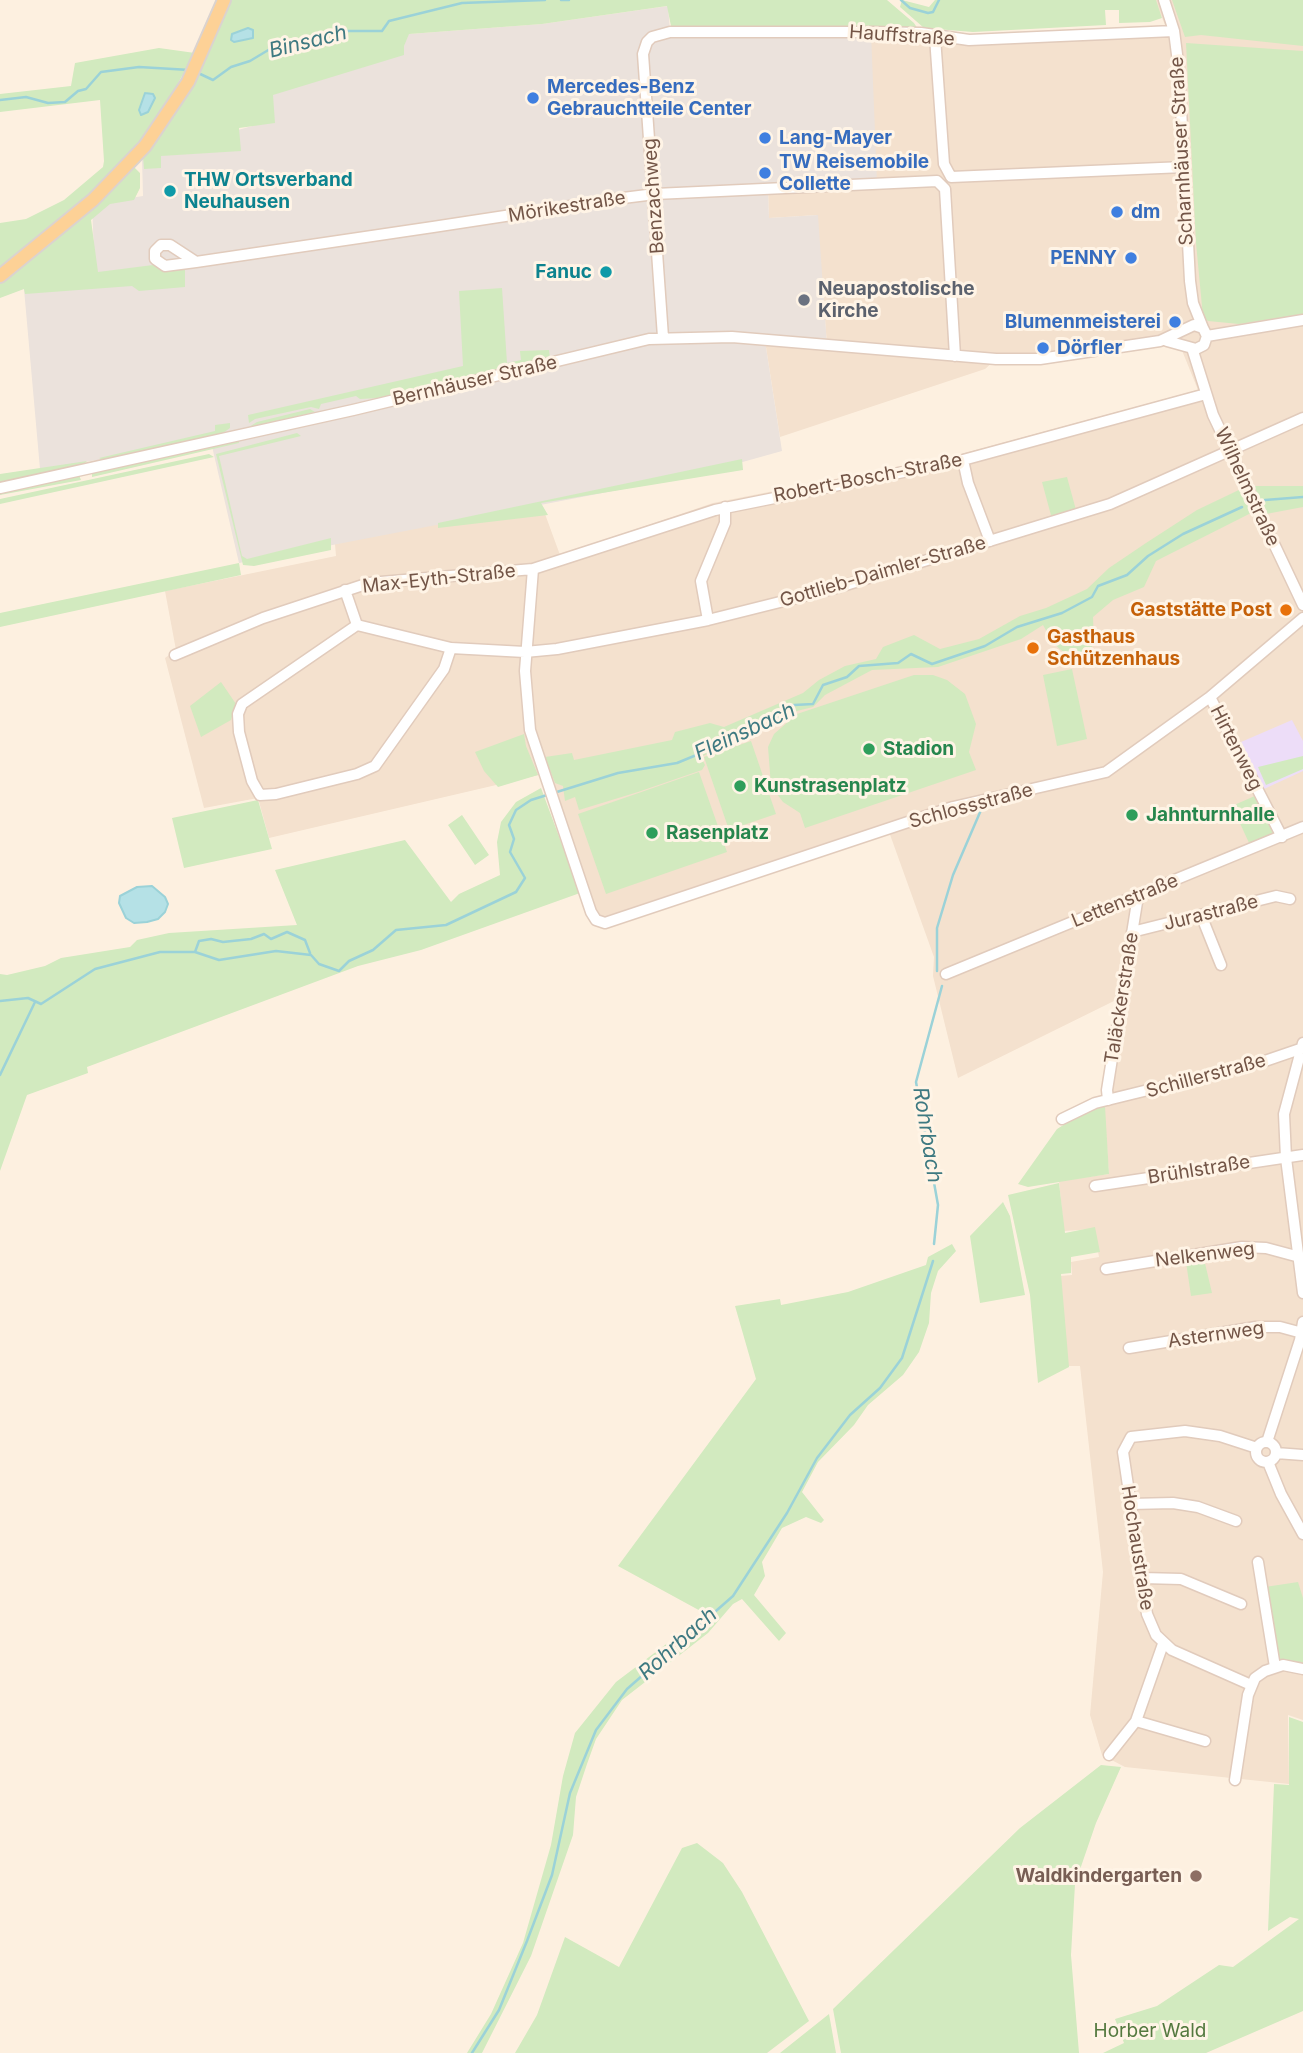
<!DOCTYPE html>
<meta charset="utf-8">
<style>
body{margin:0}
canvas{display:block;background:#fdf0e0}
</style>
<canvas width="1303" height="2053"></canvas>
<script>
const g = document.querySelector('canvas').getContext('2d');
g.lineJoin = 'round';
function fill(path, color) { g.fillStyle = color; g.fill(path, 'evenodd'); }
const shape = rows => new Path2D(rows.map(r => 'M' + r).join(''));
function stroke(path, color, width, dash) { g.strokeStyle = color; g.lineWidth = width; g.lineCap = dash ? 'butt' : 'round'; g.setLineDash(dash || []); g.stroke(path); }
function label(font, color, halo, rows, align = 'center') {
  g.font = font + ' Inter,sans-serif'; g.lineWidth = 6; g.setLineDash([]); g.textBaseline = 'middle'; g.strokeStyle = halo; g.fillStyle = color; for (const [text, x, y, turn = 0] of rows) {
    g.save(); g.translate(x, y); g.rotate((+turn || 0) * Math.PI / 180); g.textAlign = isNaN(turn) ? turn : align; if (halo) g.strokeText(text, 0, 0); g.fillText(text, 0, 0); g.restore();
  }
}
fill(shape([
 [1155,0,1303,0,1303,1720,1288,1715,1289,1784,1125,1767,1102,1755,1090,1715,1103,1572,1080,1366,1068,1366,1060,1276,1072,1275,1071,1262,1099,1257,1094,1229,1064,1231,1059,1181,1109,1174,1103,1091,1116,1000,958,1078,933,976,934,957,888,829,609,923,596,920,545,778,539,775,269,838,258,798,204,808,165,658,176,650,165,591,336,556,335,544,541,503,560,555,713,503,961,454,1198,390,1181,348,1160,341,1040,359,1002,354,985,369,780,437,765,341,827,345,817,215,769,218,768,187,871,32,1017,37,1165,25]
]), '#f4e1ce');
fill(shape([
 [668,6,670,31,871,32,877,182,768,188,769,218,818,215,827,346,765,341,782,451,696,475,239,563,211,442,40,469,24,289,95,278,92,204,143,196,142,157,270,121,265,95,409,34,542,24]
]), '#ebe2dc');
fill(shape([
 [1292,720,1303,741,1303,771,1264,789,1241,742]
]), '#edddf8');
fill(shape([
 [228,0,887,0,914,23,919,31,896,30,896,26,671,26,667,6,542,24,409,34,404,46,404,55,273,95,275,123,239,128,241,151,161,156,161,168,144,169,143,156,193,83,220,26],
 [902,0,929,7,935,0,1156,0,1162,18,1150,22,1119,23,1119,10,1105,10,1106,25,973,32,924,28,900,7],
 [1172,0,1303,0,1303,46,1201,35,1185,37],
 [1186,43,1303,51,1303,314,1239,324,1208,321,1203,317,1196,243],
 [159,48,195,53,160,115,125,160,82,201,0,268,0,223,26,219,64,200,103,167,104,161,100,100,0,112,0,94,71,86,75,63],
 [133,166,140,173,140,188,134,200,110,204,91,220,98,272,153,265,163,271,185,268,185,287,139,291,132,286,25,294,24,289,0,298,0,280],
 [502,288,507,363,521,360,520,351,549,350,550,358,378,398,360,399,356,396,321,404,319,409,311,407,255,419,249,423,248,415,463,366,459,291],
 [310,409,315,412,249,427,257,422],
 [230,423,230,428,223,433,105,461,99,458,215,431,215,425],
 [297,433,301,436,219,456,242,556,247,559,331,538,331,550,254,566,243,565,216,454],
 [238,438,239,443,92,477,92,472],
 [209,454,214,457,0,504,0,499],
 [742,459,743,470,541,503,548,515,438,528,438,523],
 [87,461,82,466,0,482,0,474],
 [79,475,81,480,0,495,0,490],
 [1067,477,1076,510,1052,519,1042,482],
 [1254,486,1303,486,1303,507,1266,514],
 [1243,488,1253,512,1156,561,1144,587,1113,600,1093,617,1094,643,1087,656,1068,656,1053,643,1043,625,1021,639,938,667,872,670,825,695,813,707,797,711,780,725,753,731,701,757,705,765,702,770,638,792,579,810,575,797,565,801,563,786,555,783,545,757,572,753,574,760,672,740,675,732,710,723,724,727,803,693,819,680,845,666,876,659,883,647,914,635,940,649,979,639,1020,616,1046,608,1087,589,1109,568,1146,543,1197,510],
 [239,563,241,575,0,627,0,613],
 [1072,669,1087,739,1057,746,1043,675],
 [914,675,933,675,947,680,965,694,976,724,969,752,976,770,805,828,800,813,783,802,771,786,768,747,774,734,797,714],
 [221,682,236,704,231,720,201,737,190,706],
 [524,734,526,746,538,775,498,787,484,771,475,752],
 [751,741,776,814,729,830,704,757],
 [1303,756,1303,769,1266,785,1258,767],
 [699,772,727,852,606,894,578,814],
 [541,788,580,893,421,950,358,966,87,1067,88,1073,27,1095,0,1171,0,974,7,975,45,966,61,958,130,947,137,940,169,933,297,925,275,870,405,840,451,902,459,894,500,875,497,842,501,822,516,802],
 [1257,795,1276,834,1250,845,1232,806],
 [258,800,272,849,184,868,172,818],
 [462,815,489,855,475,865,448,825],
 [1105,1106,1109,1174,1028,1187,1018,1184,1057,1129,1086,1111],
 [1059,1183,1065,1233,1095,1227,1100,1252,1071,1257,1071,1273,1061,1274,1069,1367,1038,1383,1030,1295,1008,1195],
 [1003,1202,1010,1216,1025,1295,980,1303,970,1236],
 [952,1244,956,1251,938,1271,931,1293,929,1323,919,1352,903,1375,868,1405,854,1425,818,1462,802,1492,824,1520,821,1523,806,1517,782,1528,762,1562,765,1576,754,1595,786,1633,779,1641,742,1599,733,1604,708,1633,622,1700,596,1739,587,1764,576,1797,573,1835,531,1956,482,2053,467,2053,491,2014,523,1943,551,1845,563,1776,575,1733,616,1682,706,1614,618,1566,756,1379,735,1306,780,1299,781,1305,848,1292,926,1265,928,1257],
 [1204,1259,1212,1293,1191,1296,1186,1262],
 [1298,1582,1303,1598,1303,1664,1276,1658,1265,1587],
 [1289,1717,1303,1722,1303,2011,1206,2053,1103,2053,1124,2043,1115,2019,1157,2006,1219,1965,1233,1967,1299,1919,1290,1917,1268,1931,1274,1784,1289,1785],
 [1101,1765,1121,1767,1096,1823,1075,1884,1071,1955,1079,2053,841,2053,833,2009,1020,1828],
 [697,1843,723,1863,742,1892,809,2021,767,2053,515,2053,537,2015,565,1937,619,1967,682,1848],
 [829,2014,836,2053,780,2053]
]), '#d2eabf');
const water = shape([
 [248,28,253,30,253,38,234,42,231,40,232,34,248,28],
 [145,93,153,94,155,98,148,112,141,115,139,110,145,93],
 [152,886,165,897,168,904,165,912,158,919,147,922,134,923,126,918,119,903,120,896,137,887,152,886]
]);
fill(water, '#b5e1e6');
stroke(water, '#9bd2d8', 2);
stroke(shape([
 [561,0,569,0],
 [901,0,910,8,928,13,933,12,939,0],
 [196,72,213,80,231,67,250,61,275,46,307,45,336,31,382,31,389,21,462,3,545,0],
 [0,100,26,97,48,103,65,102,78,91,86,89,101,72,139,67,190,70],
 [1265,500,1303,497],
 [195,952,199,941,211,939,223,942,251,939,264,934,271,939,287,932,305,940,310,953],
 [937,971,937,928,953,875,981,810],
 [0,1001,28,998,41,1004,95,969,160,952,195,952,219,960,276,951,311,955,319,964,339,971,349,961,373,950,396,930,446,925,516,892,525,878,510,852,514,839,509,825,516,810,531,800,618,773,677,763,728,742,754,724,781,717,794,705,813,704,823,685,847,677,859,666,898,663,911,654,932,664,985,646,1017,627,1062,613,1092,597,1098,586,1127,575,1148,556,1183,534,1242,507],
 [0,1075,35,1002],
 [934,1244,938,1205,916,1082,942,986],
 [472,2053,499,2010,527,1941,552,1875,570,1793,596,1730,627,1689,733,1596,787,1513,817,1458,850,1415,880,1388,902,1358,933,1261]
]), '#9bd2d8', 2.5);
const minor = shape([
 [1164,0,1174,31,1179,70,1190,281,1193,303,1203,328],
 [935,37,944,164,951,177,1184,167],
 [196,262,170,245,161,245,155,251,155,259,165,266,196,262,433,227,623,198,655,194,937,181,945,189,955,356],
 [1207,336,1303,320],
 [663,337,643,54,647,42,652,37,670,32,871,32,921,33,969,40,1174,31],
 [1167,341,1196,349,1204,345,1207,336],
 [1192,348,1213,415,1303,605],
 [963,460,968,483,990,541],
 [0,488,353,410,649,339,732,337,996,359,1040,359,1160,341,1194,325,1203,328,1207,336],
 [533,569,525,671,530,730,591,912,596,920,605,923,953,807,1106,772,1210,697,1303,618],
 [345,590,357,625],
 [708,620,701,581,725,523,725,507],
 [357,625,451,648,525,652,557,649,708,620,836,588,1110,504,1303,418],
 [357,625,242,704,238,714,239,732,252,781,260,795,276,794,357,774,375,766,444,669,451,648],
 [175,655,263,618,369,583,533,569,715,510,963,460,1206,394],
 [1210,697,1282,837],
 [1201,915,1221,965],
 [1132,932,1276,896,1290,899],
 [946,974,1303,827],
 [1303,1043,1284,1114,1286,1158,1303,1293],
 [1108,1100,1107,1090,1138,896],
 [1062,1119,1095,1103,1262,1062,1303,1048],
 [1095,1186,1303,1155],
 [1106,1269,1242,1247,1266,1248,1303,1258],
 [1129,1348,1256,1327,1280,1327,1302,1333],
 '1256 1452a10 10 0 1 1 20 0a10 10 0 1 1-20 0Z',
 [1267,1442,1300,1340,1303,1322],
 [1276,1453,1303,1455],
 [1268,1462,1281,1494,1303,1534],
 [1130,1504,1173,1503,1198,1507,1236,1521],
 [1258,1562,1275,1667],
 [1142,1578,1181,1579,1241,1604],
 [1251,1685,1172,1650,1156,1635,1147,1614,1123,1452,1131,1437,1185,1431,1220,1436,1257,1448],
 [1136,1721,1205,1741],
 [1109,1755,1136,1721,1163,1644],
 [1235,1780,1248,1695,1255,1678,1265,1671,1283,1665,1303,1669]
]);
const major = shape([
 [0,276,93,200,145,146,188,82,224,0]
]);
stroke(minor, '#e1cbbc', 13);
stroke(major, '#dbd3cf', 16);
stroke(minor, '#fff', 10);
stroke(major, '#fdd196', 12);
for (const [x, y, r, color] of [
 [533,98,7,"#3f7fe0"],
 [765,138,7,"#3f7fe0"],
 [765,173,7,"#3f7fe0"],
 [170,191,7,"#0f9aa8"],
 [1117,212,7,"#3f7fe0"],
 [1131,258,7,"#3f7fe0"],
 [606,272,7,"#0f9aa8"],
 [804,300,7,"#6b7280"],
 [1175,322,7,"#3f7fe0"],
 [1043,348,7,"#3f7fe0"],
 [1286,610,7,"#e8710a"],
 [1033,648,7,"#e8710a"],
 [869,749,7,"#2e9e5b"],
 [740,786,7,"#2e9e5b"],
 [1132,815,7,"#2e9e5b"],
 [652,833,7,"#2e9e5b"],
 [1196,1876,7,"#8d6e63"]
]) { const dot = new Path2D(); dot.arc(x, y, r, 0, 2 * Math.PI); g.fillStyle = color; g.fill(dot); stroke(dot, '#fff4e6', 2.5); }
label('19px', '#735547', '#fff4e6', [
 ["Hauffstraße",902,36,4],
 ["Scharnhäuser Straße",1182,151,-93],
 ["Benzachweg",654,196,-94],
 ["Mörikestraße",567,207,-9],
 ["Bernhäuser Straße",475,381,-13],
 ["Robert-Bosch-Straße",868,478,-11],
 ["Wilhelmstraße",1247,487,65],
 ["Gottlieb-Daimler-Straße",883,572,-16],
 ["Max-Eyth-Straße",439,579,-6],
 ["Hirtenweg",1236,748,63],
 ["Schlossstraße",971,806,-15],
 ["Lettenstraße",1125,901,-22],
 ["Jurastraße",1211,913,-14],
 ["Taläckerstraße",1122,998,-81],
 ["Schillerstraße",1206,1076,-15],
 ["Brühlstraße",1199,1170,-9],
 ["Nelkenweg",1205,1255,-7],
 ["Asternweg",1216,1335,-8],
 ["Hochaustraße",1137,1548,81]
]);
label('bold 19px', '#366cbe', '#fff4e6', [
 ["Mercedes-Benz",547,87],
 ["Gebrauchtteile Center",547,109],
 ["Lang-Mayer",779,138],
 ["TW Reisemobile",779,162],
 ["Collette",779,184],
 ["dm",1131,212],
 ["PENNY",1117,258,"right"],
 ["Blumenmeisterei",1161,322,"right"],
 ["Dörfler",1057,348]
], 'left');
label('bold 19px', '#0d838f', '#fff4e6', [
 ["THW Ortsverband",184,180],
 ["Neuhausen",184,202],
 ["Fanuc",592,272,"right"]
], 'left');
label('bold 19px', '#5b616d', '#fff4e6', [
 ["Neuapostolische",818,289],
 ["Kirche",818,311]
], 'left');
label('bold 19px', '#c56008', '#fff4e6', [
 ["Gaststätte Post",1272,610],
 ["Gasthaus",1047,637,"left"],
 ["Schützenhaus",1047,659,"left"]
], 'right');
label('bold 19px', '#27864d', '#fff4e6', [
 ["Stadion",883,749],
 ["Kunstrasenplatz",754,786],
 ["Jahnturnhalle",1146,815],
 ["Rasenplatz",666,833]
], 'left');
label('bold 19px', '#785e54', '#fff4e6', [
 ["Waldkindergarten",1182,1876]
], 'right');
label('19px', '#54793f', '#fff4e6', [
 ["Horber Wald",1150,2031]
]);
label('italic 21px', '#3e7981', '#fff4e6', [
 ["Binsach",308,42,-14],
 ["Fleinsbach",745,732,-25],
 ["Rohrbach",927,1135,81],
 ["Rohrbach",678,1644,-42]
]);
</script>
